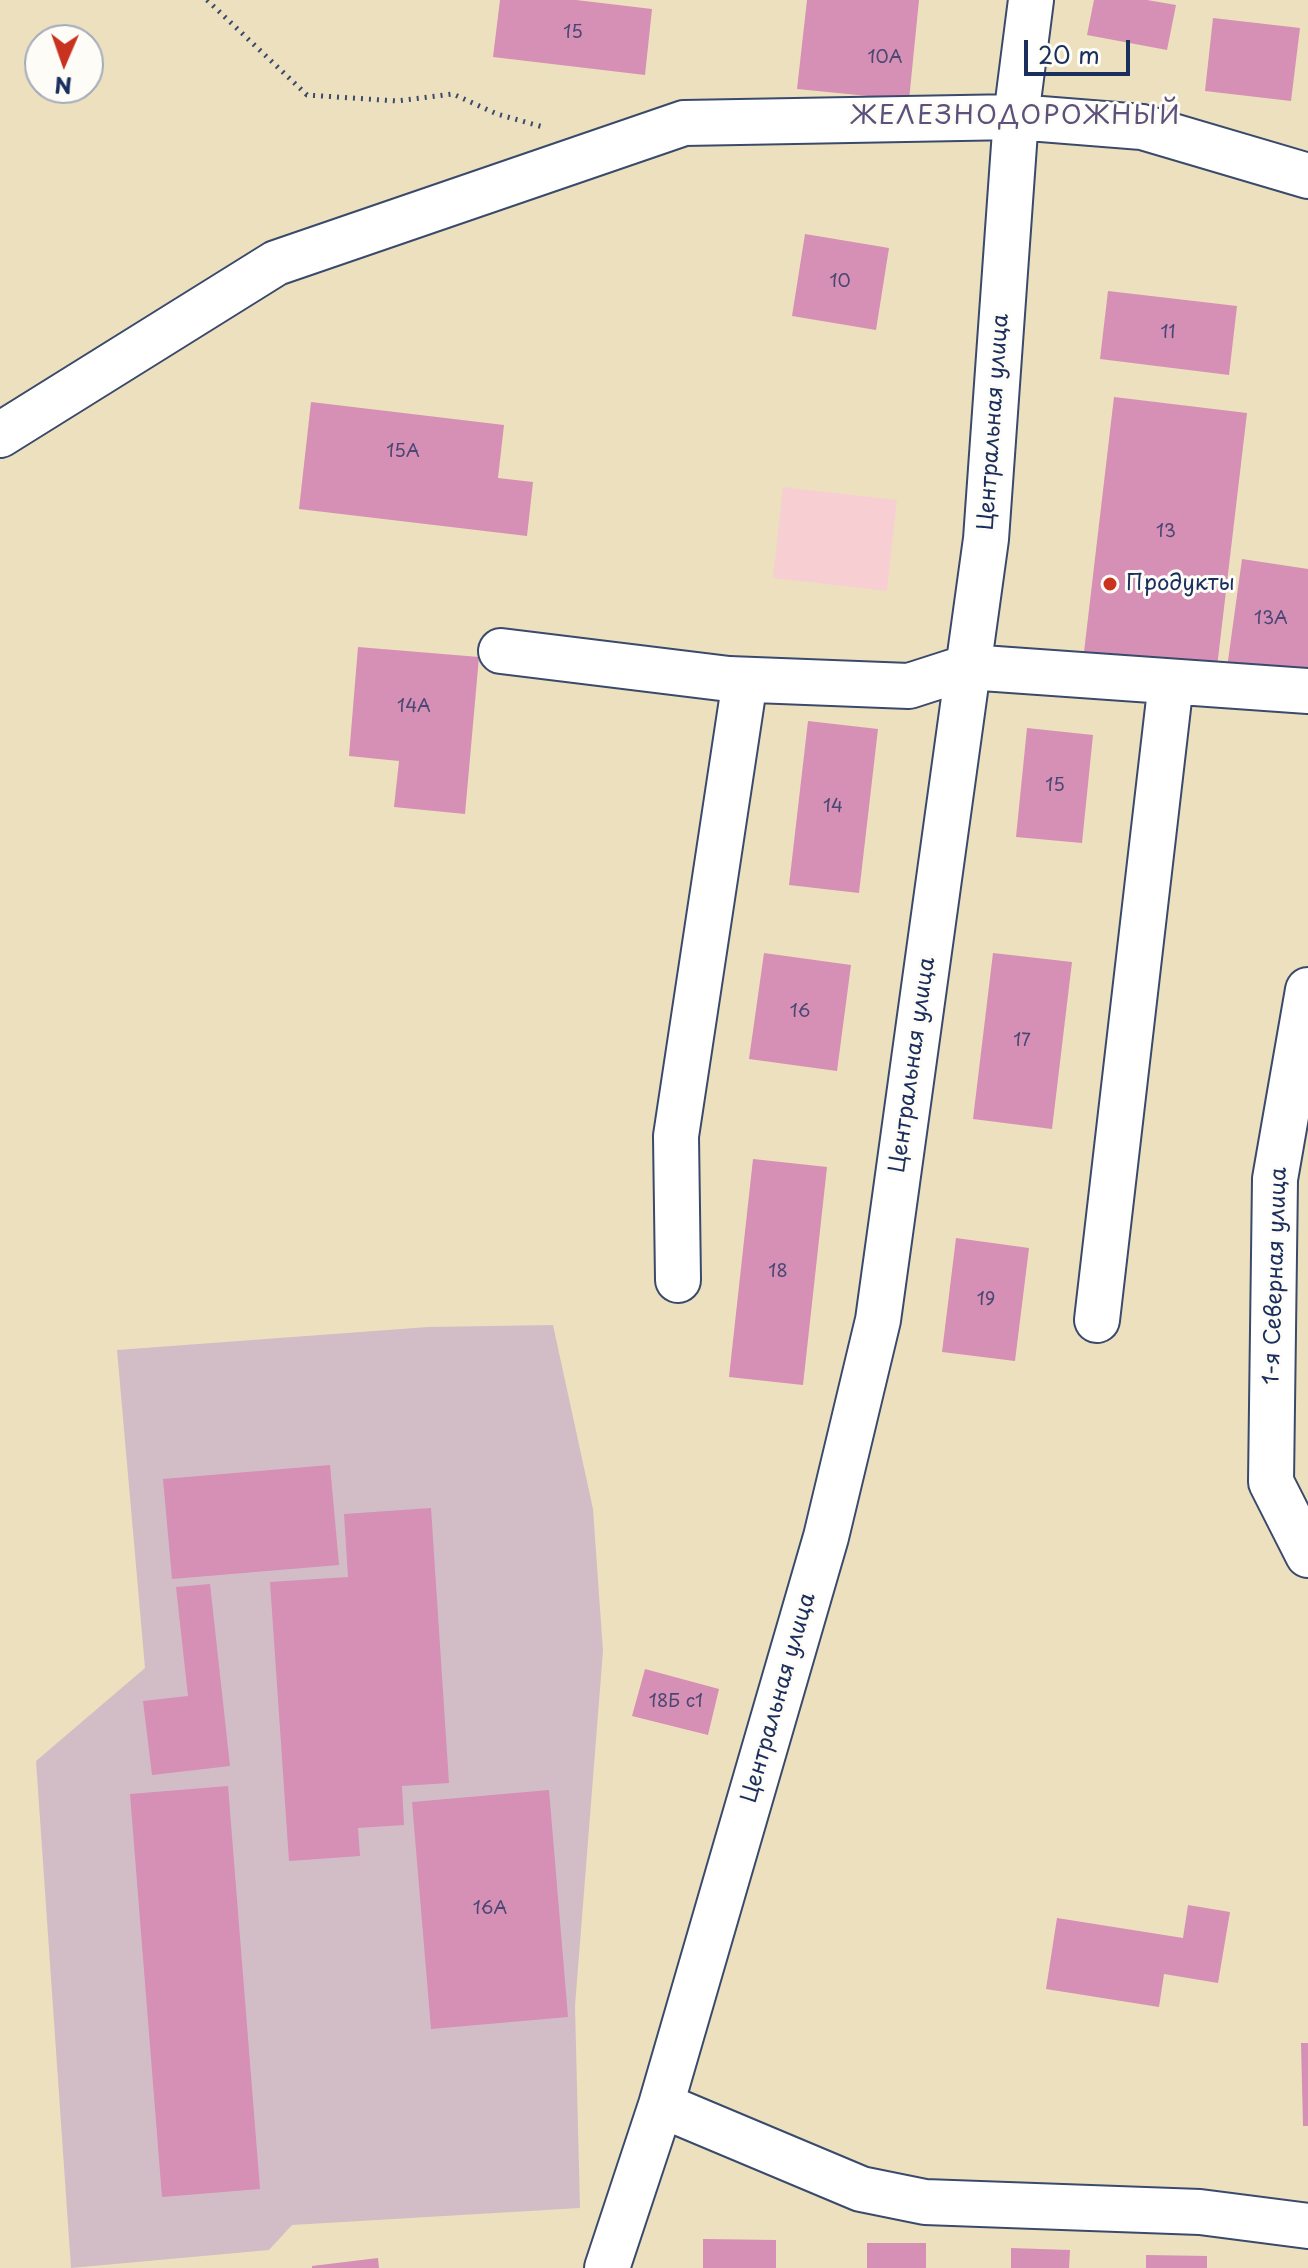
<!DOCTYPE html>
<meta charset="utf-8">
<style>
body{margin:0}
#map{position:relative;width:1308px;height:2268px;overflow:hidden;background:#ede0be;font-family:"Playpen Sans",sans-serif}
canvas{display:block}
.north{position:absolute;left:24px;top:24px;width:80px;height:80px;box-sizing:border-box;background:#fdfcf7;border:2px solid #a3aaba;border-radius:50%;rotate:182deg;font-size:22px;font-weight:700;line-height:32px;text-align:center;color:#1b2f5e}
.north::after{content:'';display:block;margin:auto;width:28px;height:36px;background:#c8321e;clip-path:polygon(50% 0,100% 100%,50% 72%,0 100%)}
.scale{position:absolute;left:1024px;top:40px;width:106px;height:36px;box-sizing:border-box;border:4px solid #1b2f5e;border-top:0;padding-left:10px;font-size:24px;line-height:28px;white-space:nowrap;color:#1b2f5e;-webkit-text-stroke:6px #fdfcf7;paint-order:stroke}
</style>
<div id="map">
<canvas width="1308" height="2268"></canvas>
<div class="north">N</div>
<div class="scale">20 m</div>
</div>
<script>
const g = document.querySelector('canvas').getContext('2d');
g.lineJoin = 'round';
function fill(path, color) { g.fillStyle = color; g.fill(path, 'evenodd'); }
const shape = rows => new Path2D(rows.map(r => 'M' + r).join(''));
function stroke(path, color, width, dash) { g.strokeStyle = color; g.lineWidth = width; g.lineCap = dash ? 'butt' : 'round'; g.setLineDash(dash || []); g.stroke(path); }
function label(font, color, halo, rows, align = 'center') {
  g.font = font + ' "Playpen Sans",sans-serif'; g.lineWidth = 6; g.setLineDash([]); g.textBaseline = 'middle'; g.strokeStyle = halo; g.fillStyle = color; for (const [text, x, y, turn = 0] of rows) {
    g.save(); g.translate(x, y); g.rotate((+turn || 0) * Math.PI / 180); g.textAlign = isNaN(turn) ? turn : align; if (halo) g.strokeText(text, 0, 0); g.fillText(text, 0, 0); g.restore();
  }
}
fill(shape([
 [783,487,897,500,887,591,773,578]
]), '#f7cfd3');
fill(shape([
 [553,1325,593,1509,603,1651,575,2006,580,2208,292,2225,269,2250,71,2268,36,1761,145,1668,117,1350,428,1327]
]), '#d2bdc7');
fill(shape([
 [500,0,576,0,652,9,645,75,493,57],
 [807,0,919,0,909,100,797,89],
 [1094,0,1147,0,1176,5,1167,50,1087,35],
 [1213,18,1300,28,1291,101,1205,91],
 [805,234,889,248,876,330,792,316],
 [1108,291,1237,306,1229,375,1100,359],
 [1114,397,1247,413,1217,667,1084,652],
 [311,402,504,425,498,478,533,482,527,536,299,509],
 [1242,559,1308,569,1308,679,1227,668],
 [358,647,479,657,465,814,394,807,399,761,349,756],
 [808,721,878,729,859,893,789,885],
 [1027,728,1093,735,1082,843,1016,837],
 [764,953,851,965,837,1071,749,1059],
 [993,953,1072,962,1052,1129,973,1119],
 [753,1159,827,1167,803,1385,729,1377],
 [956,1238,1029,1248,1015,1361,942,1352],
 [330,1465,339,1565,172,1579,163,1479],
 [431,1508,449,1783,402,1786,404,1825,358,1828,360,1856,289,1861,270,1582,348,1577,344,1514],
 [210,1584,230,1766,152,1775,143,1701,188,1696,176,1587],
 [645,1669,719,1689,708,1735,632,1716],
 [228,1786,260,2189,162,2197,130,1794],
 [549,1790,568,2017,431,2029,412,1802],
 [1188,1905,1230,1912,1218,1983,1164,1974,1159,2007,1046,1989,1057,1918,1183,1938],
 [1301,2043,1308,2043,1308,2126,1303,2126],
 [703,2239,776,2240,776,2268,703,2268],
 [867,2243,926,2243,926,2268,867,2268],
 [1011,2248,1070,2250,1069,2268,1011,2268],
 [1146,2255,1207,2256,1207,2268,1146,2268],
 [378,2258,379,2268,312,2268,312,2266]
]), '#d68fb5');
const minor = shape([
 [0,435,276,263,684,123,1016,117,1142,127,1308,176],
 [501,651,729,679,909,686,968,667,1308,691],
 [1308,990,1275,1179,1271,1482,1308,1555],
 [678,1280,676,1136,745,680],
 [1097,1320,1171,682],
 [661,2105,861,2189,925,2202,1200,2212,1308,2226],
 [607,2268,661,2105,826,1537,878,1320,986,539,1016,117,1031,0]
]);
stroke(minor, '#3a4a6c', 48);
stroke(shape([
 [207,0,307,95,397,101,453,94,497,114,543,127]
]), '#3a4a6c', 5, [2, 6]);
stroke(minor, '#fff', 44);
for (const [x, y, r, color] of [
 [1110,584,8,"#c8321e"]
]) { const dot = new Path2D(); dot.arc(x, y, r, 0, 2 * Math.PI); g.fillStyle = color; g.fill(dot); stroke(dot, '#fdfcf7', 3); }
label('18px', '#4a4774', null, [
 ["15",573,33],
 ["10А",885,58],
 ["10",840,282],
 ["11",1168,333],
 ["15А",403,452],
 ["13",1166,532],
 ["13А",1271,619],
 ["14А",414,707],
 ["15",1055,786],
 ["14",833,807],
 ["16",800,1012],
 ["17",1022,1041],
 ["18",778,1272],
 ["19",986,1300],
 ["18Б с1",676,1702],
 ["16А",490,1909]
]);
label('22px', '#1b2f5e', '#fdfcf7', [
 ["Центральная улица",994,422,-86],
 ["Центральная улица",913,1065,-82],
 ["1-я Северная улица",1276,1276,-88],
 ["Центральная улица",779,1698,-74]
]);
label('22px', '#1b2f5e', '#fdfcf7', [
 ["Продукты",1126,584]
], 'left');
g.letterSpacing = '2px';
label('26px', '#5c517c', '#fdfcf7', [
 ["ЖЕЛЕЗНОДОРОЖНЫЙ",1016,117]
]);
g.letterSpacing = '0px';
</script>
